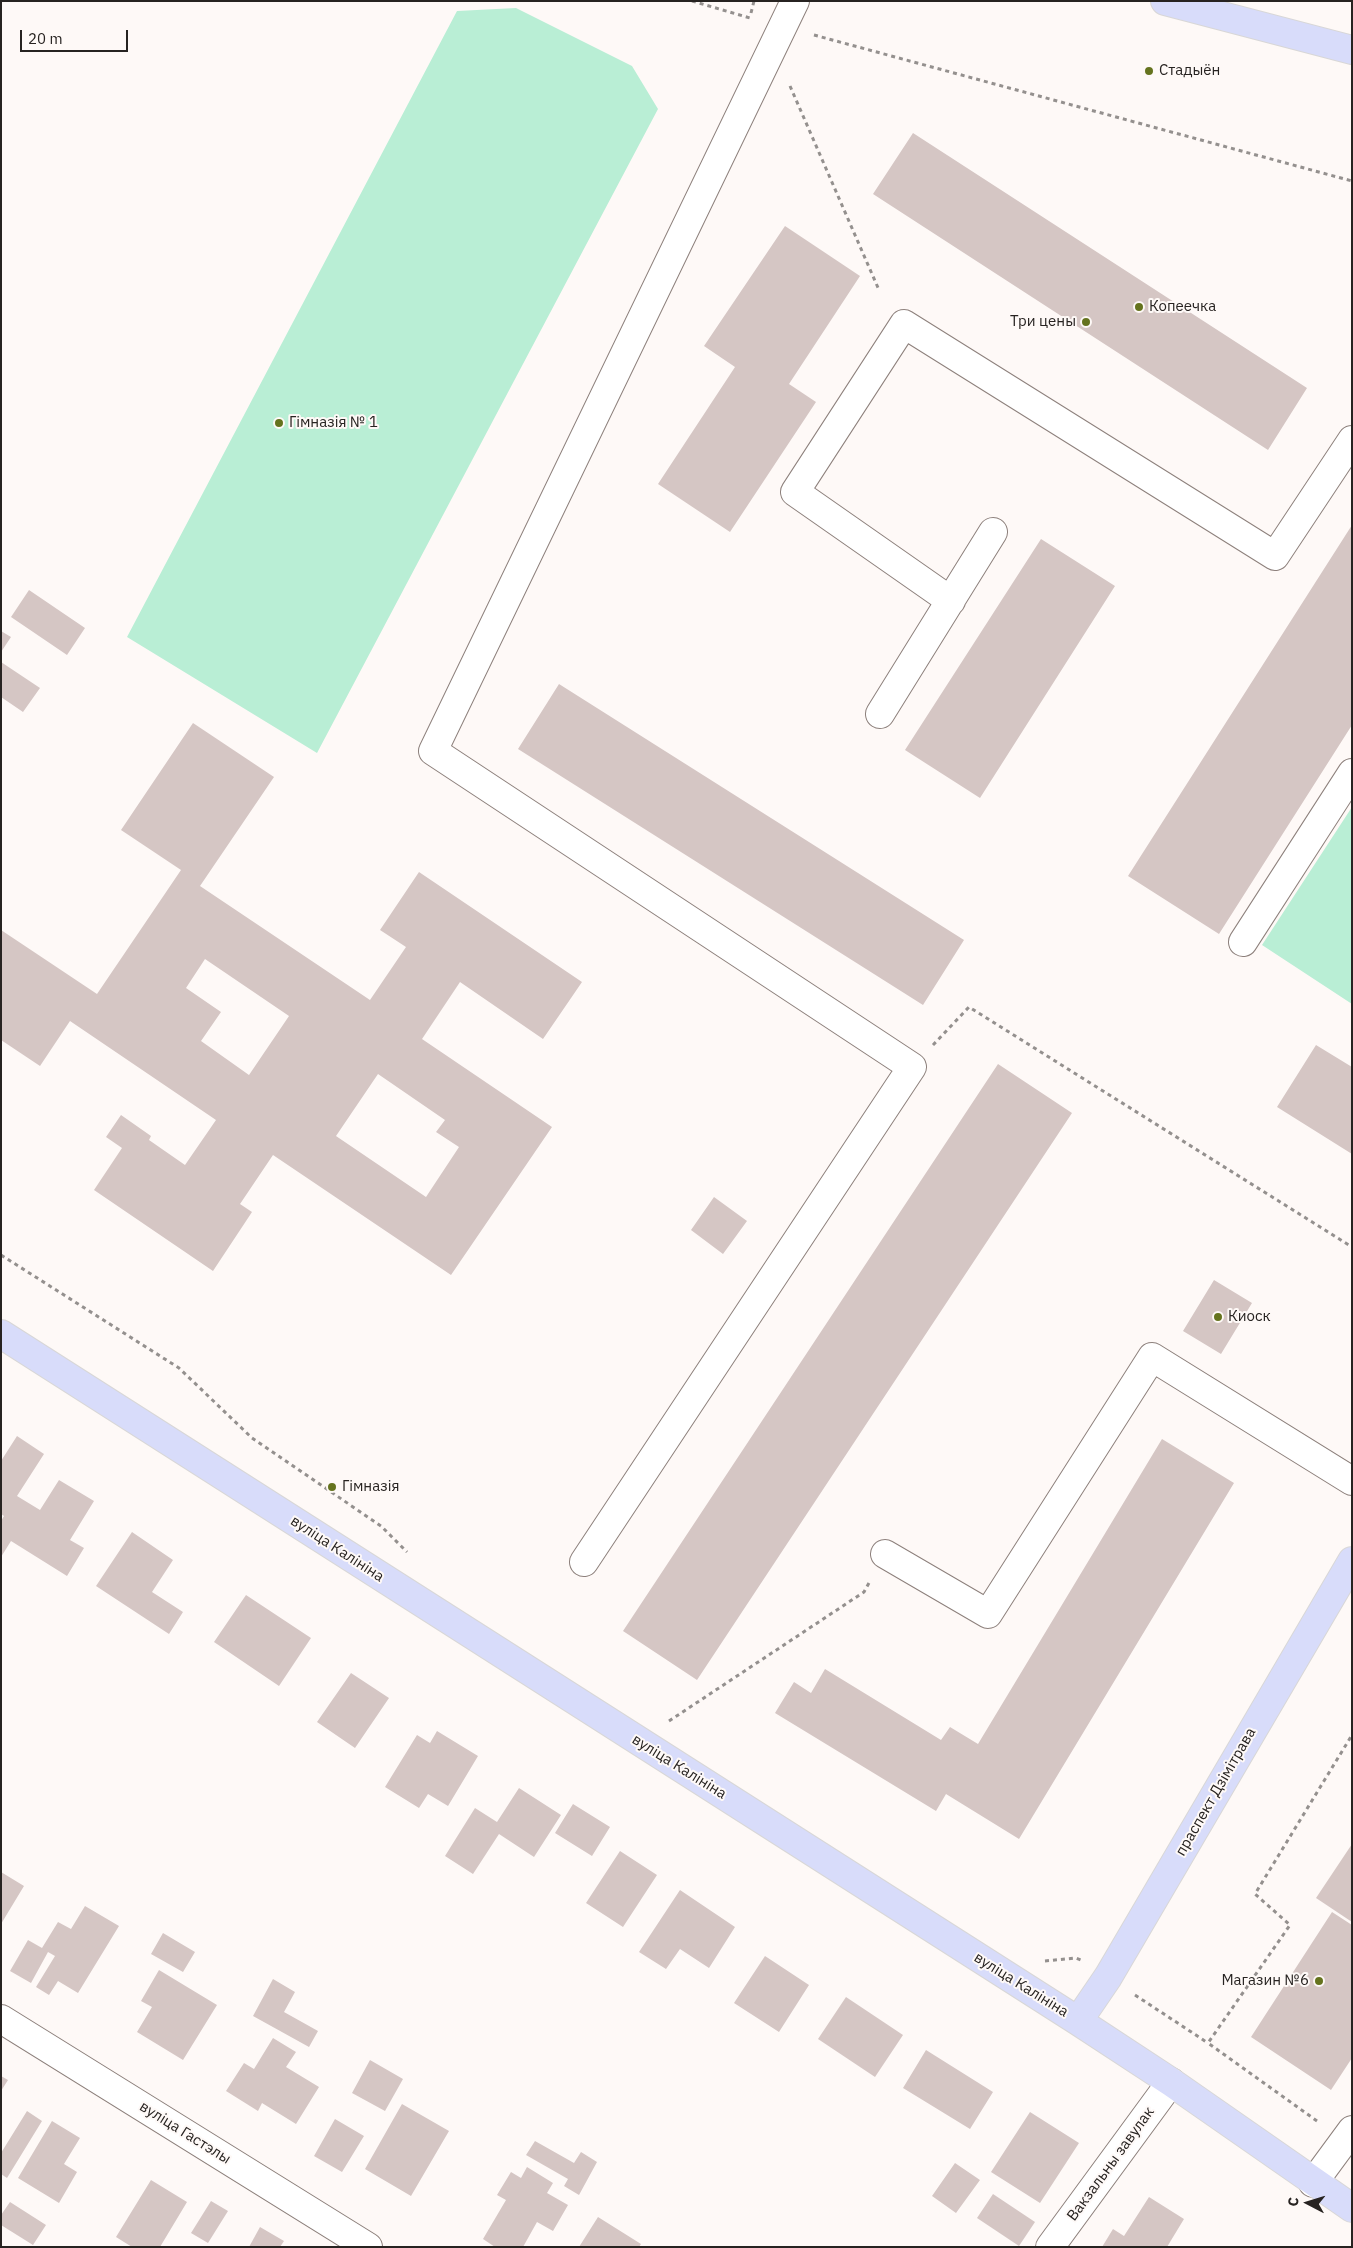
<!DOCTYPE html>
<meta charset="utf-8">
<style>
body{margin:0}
#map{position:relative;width:1353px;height:2248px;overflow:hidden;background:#fef9f7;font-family:"IBM Plex Sans",sans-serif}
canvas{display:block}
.frame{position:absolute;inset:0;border:2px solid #272321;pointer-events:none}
.north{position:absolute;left:1283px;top:2178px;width:50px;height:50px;-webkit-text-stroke:4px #fef9f7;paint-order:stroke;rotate:275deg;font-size:14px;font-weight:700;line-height:20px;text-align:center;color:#272321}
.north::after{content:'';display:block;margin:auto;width:18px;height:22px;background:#272321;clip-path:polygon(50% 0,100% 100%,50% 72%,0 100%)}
.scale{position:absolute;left:20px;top:30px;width:108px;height:22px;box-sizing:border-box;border:2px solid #272321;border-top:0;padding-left:6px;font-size:15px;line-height:18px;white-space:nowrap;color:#272321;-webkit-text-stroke:4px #fef9f7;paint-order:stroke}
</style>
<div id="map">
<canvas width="1353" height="2248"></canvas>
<div class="frame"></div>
<div class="north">С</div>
<div class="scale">20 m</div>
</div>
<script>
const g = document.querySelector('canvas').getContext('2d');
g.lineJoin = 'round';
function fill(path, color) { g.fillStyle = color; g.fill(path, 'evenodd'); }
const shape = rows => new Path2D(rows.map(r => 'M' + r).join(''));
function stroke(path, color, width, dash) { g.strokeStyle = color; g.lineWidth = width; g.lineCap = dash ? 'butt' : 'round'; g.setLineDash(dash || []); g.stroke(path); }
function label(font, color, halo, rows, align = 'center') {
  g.font = font + ' "IBM Plex Sans",sans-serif'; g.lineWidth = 4; g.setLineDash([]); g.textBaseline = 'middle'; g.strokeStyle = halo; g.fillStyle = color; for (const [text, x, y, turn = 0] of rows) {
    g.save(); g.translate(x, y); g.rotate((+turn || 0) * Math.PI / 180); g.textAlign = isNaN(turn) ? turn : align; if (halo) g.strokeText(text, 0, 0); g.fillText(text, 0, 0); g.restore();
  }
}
fill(shape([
 [516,8,632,66,658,109,317,753,127,637,457,11],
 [1352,807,1352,1004,1262,945]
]), '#b9eed5');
fill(shape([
 [913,133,1307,388,1268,450,873,194],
 [785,226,860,276,789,384,816,402,730,532,658,484,735,367,704,346],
 [1352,525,1352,725,1219,934,1128,876],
 [1041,539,1115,586,980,798,905,750],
 [29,590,85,628,67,655,11,617],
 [1,631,11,637,1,652],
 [1,662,40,688,23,712,1,697],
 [559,684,964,940,923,1005,518,749],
 [193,723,274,777,200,886,370,1000,406,947,380,930,419,872,582,982,543,1039,460,982,422,1039,552,1127,451,1275,273,1155,240,1204,252,1212,213,1271,94,1190,122,1148,106,1137,121,1115,151,1136,149,1140,185,1165,216,1120,70,1021,40,1066,1,1040,1,930,97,994,181,870,121,830],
 [205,959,289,1016,249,1075,201,1041,221,1012,186,988],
 [378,1074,445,1120,436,1132,459,1147,426,1197,336,1136],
 [1316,1045,1352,1067,1352,1154,1277,1107],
 [998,1064,1072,1113,697,1680,623,1631],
 [714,1197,747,1221,723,1254,691,1230],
 [1214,1280,1252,1303,1221,1354,1183,1331],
 [17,1436,44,1454,17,1496,40,1510,59,1480,94,1501,70,1540,84,1548,67,1576,11,1541,1,1557,1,1521,4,1516,1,1514,1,1461],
 [1162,1439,1234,1483,1019,1839,946,1794,936,1811,775,1713,794,1682,811,1693,825,1669,941,1740,950,1727,978,1744],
 [132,1532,173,1560,152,1592,183,1612,169,1634,96,1586],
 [246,1595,311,1638,279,1686,214,1642],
 [351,1673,389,1698,355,1748,317,1722],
 [437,1731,478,1756,448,1806,428,1794,419,1808,385,1787,417,1735,430,1743],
 [519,1788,561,1815,534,1857,499,1834,473,1874,445,1856,475,1808,497,1822],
 [573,1804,610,1827,592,1856,555,1833],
 [1352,1844,1352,1922,1316,1898],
 [620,1851,657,1875,623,1927,586,1903],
 [1,1872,24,1886,1,1924],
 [680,1890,735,1927,709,1968,680,1949,666,1969,639,1952],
 [85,1906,119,1926,78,1993,58,1981,49,1995,36,1987,55,1956,48,1952,31,1983,10,1971,28,1940,42,1948,58,1922,71,1929],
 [1332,1912,1352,1925,1352,2058,1331,2090,1251,2037],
 [163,1933,195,1952,183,1972,151,1954],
 [765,1956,809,1985,779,2032,734,2003],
 [159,1970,217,2005,183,2060,137,2032,152,2007,141,2001],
 [273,1979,295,1992,284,2012,318,2031,309,2047,253,2016],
 [846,1997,903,2035,875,2077,818,2039],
 [273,2038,296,2052,286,2067,319,2087,296,2124,262,2103,258,2111,226,2091,244,2063,254,2069],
 [926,2050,993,2092,970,2129,903,2088],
 [370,2060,403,2079,385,2111,352,2093],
 [1,2076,8,2080,1,2091],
 [402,2104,449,2131,411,2196,365,2169],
 [27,2111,42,2121,7,2178,1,2174,1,2153],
 [1030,2112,1079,2143,1040,2203,991,2172],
 [335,2119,364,2136,342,2172,314,2156],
 [52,2121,80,2138,64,2164,77,2172,59,2203,18,2178],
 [535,2141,574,2163,581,2152,597,2162,579,2195,564,2186,568,2179,526,2155],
 [955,2163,980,2180,956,2213,932,2196],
 [527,2167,553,2183,547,2193,568,2205,553,2231,537,2222,523,2247,495,2247,483,2239,506,2200,497,2195,511,2172,521,2178],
 [151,2180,187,2202,160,2247,132,2247,116,2237],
 [993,2194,1035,2222,1019,2246,977,2218],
 [1149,2197,1184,2219,1167,2247,1102,2247,1113,2229,1124,2236],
 [211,2201,228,2211,208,2243,191,2233],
 [10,2202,46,2225,33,2245,1,2225,1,2215],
 [598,2217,641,2244,639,2247,579,2247],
 [260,2227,284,2241,280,2247,249,2247]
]), '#d5c6c4');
const minor = shape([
 [951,601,795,492,904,324,1275,556,1352,440],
 [880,714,993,532],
 [1243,942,1352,773],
 [885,1554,988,1614,1152,1357,1352,1481],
 [584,1562,912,1067,433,751,795,1],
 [1,2019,368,2247],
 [1313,2183,1352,2130],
 [1050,2247,1171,2082]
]);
const major = shape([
 [1165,1,1352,50],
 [1,1334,1078,2021,1171,2082,1352,2208],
 [1078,2021,1108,1977,1352,1561]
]);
stroke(minor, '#8d807c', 30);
stroke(major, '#d8d7d7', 30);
stroke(shape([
 [692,1,750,18],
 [751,13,754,1],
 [814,35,1352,181],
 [790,86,879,290],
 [933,1045,969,1007,1352,1247],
 [1,1255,179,1368,252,1438,381,1526,407,1552],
 [669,1721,864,1592,869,1583],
 [1045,1961,1076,1958,1081,1960],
 [1135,1995,1208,2043],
 [1317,2121,1208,2043,1290,1925,1255,1894,1352,1735]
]), '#94908e', 3, [4, 4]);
stroke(minor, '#fff', 28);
stroke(major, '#d8dcfa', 28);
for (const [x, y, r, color] of [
 [1149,71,5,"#65731e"],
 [1139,307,5,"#65731e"],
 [1086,322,5,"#65731e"],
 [279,423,5,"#65731e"],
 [1218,1317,5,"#65731e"],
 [332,1487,5,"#65731e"],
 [1319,1981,5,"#65731e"]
]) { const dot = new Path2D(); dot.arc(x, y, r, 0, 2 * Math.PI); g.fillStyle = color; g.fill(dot); stroke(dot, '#fef9f7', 2); }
label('15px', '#272321', '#fef9f7', [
 ["Стадыён",1159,71],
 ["Копеечка",1149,307],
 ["Три цены",1076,322,"right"],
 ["Гімназія № 1",289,423],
 ["Киоск",1228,1317],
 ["Гімназія",342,1487],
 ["Магазин №6",1309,1981,"right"]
], 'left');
label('15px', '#272321', '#fef9f7', [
 ["вуліца Калініна",337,1549,33],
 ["вуліца Калініна",679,1767,32],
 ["праспект Дзімітрава",1216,1792,-60],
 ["вуліца Калініна",1021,1985,32],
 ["вуліца Гастэлы",185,2133,32],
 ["Вакзальны завулак",1111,2164,-54]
]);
</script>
